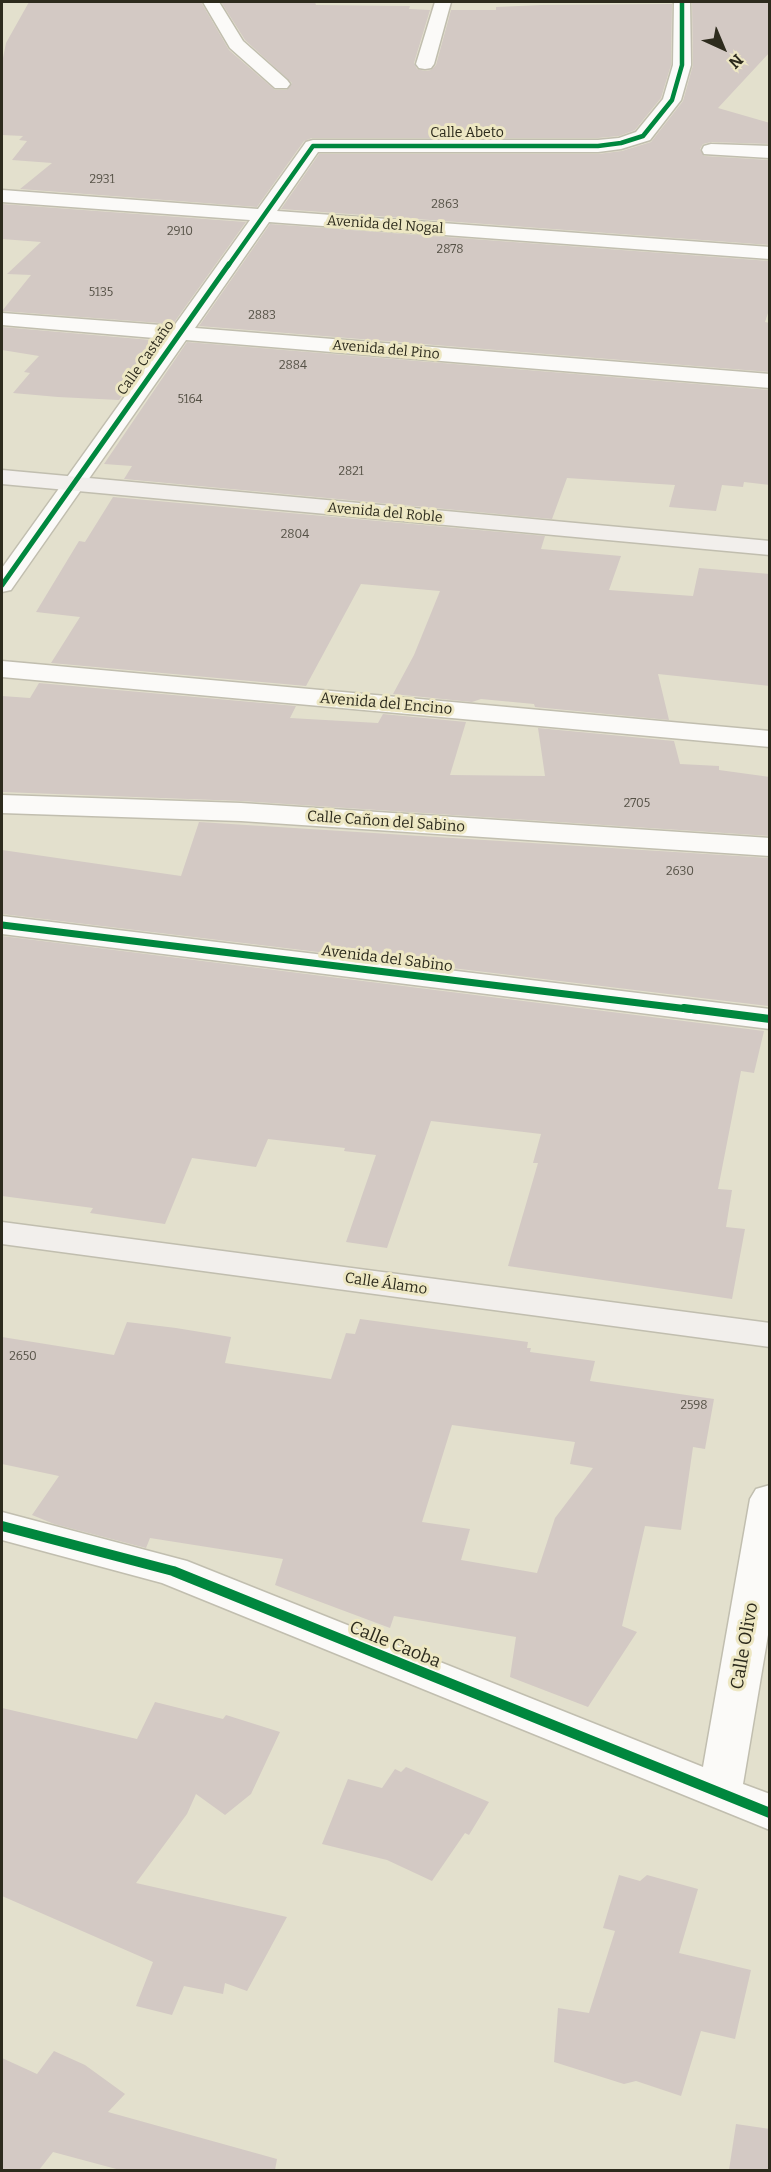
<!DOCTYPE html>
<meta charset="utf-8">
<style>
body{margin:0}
#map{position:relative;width:771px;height:2172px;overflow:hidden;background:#e3e0cd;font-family:Bitter,serif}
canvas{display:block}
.frame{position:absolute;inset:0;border:3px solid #2d2b1d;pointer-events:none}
.north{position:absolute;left:693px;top:18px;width:60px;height:60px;-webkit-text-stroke:4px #ede7c3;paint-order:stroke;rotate:136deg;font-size:16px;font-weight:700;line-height:24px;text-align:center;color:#2d2b1d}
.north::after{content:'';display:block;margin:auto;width:21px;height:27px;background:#2d2b1d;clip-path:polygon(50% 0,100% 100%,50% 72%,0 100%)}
</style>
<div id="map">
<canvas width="771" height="2172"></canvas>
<div class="frame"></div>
<div class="north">N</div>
</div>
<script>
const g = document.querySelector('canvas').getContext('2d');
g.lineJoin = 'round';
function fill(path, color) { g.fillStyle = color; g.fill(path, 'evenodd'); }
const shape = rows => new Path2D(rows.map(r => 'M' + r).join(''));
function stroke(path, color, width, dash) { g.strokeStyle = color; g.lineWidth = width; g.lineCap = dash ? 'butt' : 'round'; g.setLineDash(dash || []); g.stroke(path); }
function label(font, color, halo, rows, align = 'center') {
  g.font = font + ' Bitter,serif'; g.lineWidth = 6; g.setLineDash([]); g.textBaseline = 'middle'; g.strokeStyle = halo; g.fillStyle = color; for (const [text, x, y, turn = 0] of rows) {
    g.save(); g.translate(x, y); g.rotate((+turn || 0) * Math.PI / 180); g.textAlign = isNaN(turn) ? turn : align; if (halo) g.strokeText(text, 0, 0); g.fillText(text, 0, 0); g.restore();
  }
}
fill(shape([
 [29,2,201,2,229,50,275,90,287,90,292,83,245,40,221,2,315,2,316,5,410,6,409,9,430,10,414,63,417,69,425,71,431,70,436,65,451,10,496,10,496,7,541,5,672,4,671,65,661,98,635,130,619,136,598,138,312,138,304,141,257,207,20,189,52,163,12,160,27,141,19,140,23,136,2,135,2,63,6,43],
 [692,2,770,2,770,52,718,108,770,123,770,144,711,142,703,144,700,149,704,156,770,160,770,245,281,209,319,154,598,154,622,151,651,142,683,101,693,65],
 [2,204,246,222,173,324,2,311,31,275,7,274,41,242,2,239],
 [270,224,770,261,770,307,765,322,770,323,770,372,199,326],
 [2,327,162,341,119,400,58,397,13,393,30,373,24,372,39,356,2,350],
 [187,342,770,390,770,485,744,482,743,487,722,485,716,511,669,507,675,485,567,478,552,519,124,479,132,466,104,464],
 [113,497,545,536,541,549,621,556,609,590,693,596,699,568,770,574,770,686,658,674,669,720,535,707,534,704,481,699,472,702,393,694,414,655,440,591,361,584,306,686,51,663,80,617,36,612,79,541,85,542],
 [39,683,296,706,290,718,378,723,383,714,466,722,450,775,545,776,538,728,674,741,680,764,719,766,719,770,770,777,770,836,241,801,2,792,2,696,30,698],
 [199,822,770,858,768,1006,2,914,2,850,181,876],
 [2,936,764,1031,754,1073,741,1071,718,1189,732,1190,726,1227,745,1229,732,1299,508,1266,538,1163,533,1163,541,1134,431,1121,387,1248,346,1242,376,1155,344,1151,345,1148,268,1139,256,1167,192,1158,165,1224,90,1213,93,1208,2,1196],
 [360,1319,528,1342,527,1348,531,1348,530,1352,595,1361,590,1381,714,1399,705,1449,693,1447,681,1530,645,1526,622,1626,637,1632,588,1707,510,1677,516,1637,394,1616,390,1628,275,1585,283,1559,150,1538,146,1548,54,1524,32,1515,59,1476,2,1464,2,1337,114,1355,127,1322,176,1328,231,1337,225,1363,331,1379,346,1333,355,1334],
 [452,1425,575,1442,570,1464,593,1468,555,1518,537,1573,461,1560,470,1529,422,1522],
 [155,1702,223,1719,226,1715,280,1732,251,1794,225,1815,196,1794,187,1814,136,1883,287,1917,247,1991,225,1983,223,1994,184,1986,172,2015,136,2006,153,1962,2,1896,2,1708,137,1739],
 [406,1767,489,1802,469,1835,465,1833,432,1881,387,1860,322,1844,348,1779,382,1788,395,1769,401,1772],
 [619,1875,640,1881,647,1875,698,1889,679,1953,751,1970,735,2039,701,2031,681,2096,636,2081,624,2084,554,2062,558,2008,589,2013,615,1931,603,1928],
 [54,2051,85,2065,125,2094,108,2112,277,2159,275,2170,120,2170,53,2152,39,2170,2,2170,2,2058,37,2074],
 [736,2124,770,2129,770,2170,729,2170]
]), '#d3c9c4');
const street = shape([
 [203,2,219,2,243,41,287,80,290,84,287,88,275,88,230,48,203,2],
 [435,2,451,2,434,64,431,68,425,69,419,68,416,64,435,2],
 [674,2,690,2,691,65,681,100,650,140,621,149,598,152,318,152,277,211,770,247,770,259,269,222,195,328,770,374,770,388,186,340,11,590,2,592,2,568,166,339,2,325,2,313,174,326,250,220,2,202,2,190,258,209,306,142,313,140,598,140,619,138,636,132,663,99,673,65,674,2],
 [711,144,770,146,770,158,704,154,702,150,704,146,711,144],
 [2,661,770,731,770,747,2,677,2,661],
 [2,795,241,803,770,838,770,856,241,821,2,813,2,795],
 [2,916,770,1009,770,1029,2,934,2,916],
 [770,1485,770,1623,743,1784,770,1794,770,1830,162,1583,2,1540,2,1512,187,1561,703,1767,750,1499,756,1489,770,1485]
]);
const secondary = shape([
 [2,470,770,541,770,555,2,484,2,470],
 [2,1222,770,1323,770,1347,2,1244,2,1222]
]);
stroke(street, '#c1beaf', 3);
stroke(secondary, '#c1beaf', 3);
fill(street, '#fbfaf8');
fill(secondary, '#f2efec');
stroke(shape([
 [228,266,313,146,598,146,621,143,643,136,672,100,682,65,682,2]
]), '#00873e', 4.5);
stroke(shape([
 [2,585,229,264]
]), '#00873e', 5);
stroke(shape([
 [2,925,696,1010]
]), '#00873e', 7);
stroke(shape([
 [684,1008,770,1019],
 [2,1526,5,1527]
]), '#00873e', 8);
stroke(shape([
 [2,1526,173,1571,770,1813]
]), '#00873e', 10);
label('12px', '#565247', null, [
 ["2931",102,180],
 ["2863",445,205],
 ["2910",180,232],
 ["2878",450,250],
 ["5135",101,293],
 ["2883",262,316],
 ["2884",293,366],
 ["5164",190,400],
 ["2821",351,472],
 ["2804",295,535],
 ["2705",637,804],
 ["2630",680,872],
 ["2650",23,1357],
 ["2598",694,1406]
]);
label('14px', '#2d2b1d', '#ede7c3', [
 ["Calle Abeto",467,133],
 ["Avenida del Nogal",385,225,4],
 ["Avenida del Pino",386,350,5],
 ["Calle Castaño",146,358,-55],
 ["Avenida del Roble",385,513,5]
]);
label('15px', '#2d2b1d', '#ede7c3', [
 ["Avenida del Encino",386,704,5],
 ["Calle Cañon del Sabino",386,822,4],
 ["Avenida del Sabino",387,959,7],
 ["Calle Álamo",386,1284,8]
]);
label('18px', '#2d2b1d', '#ede7c3', [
 ["Calle Caoba",395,1645,22],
 ["Calle Olivo",745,1646,-80]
]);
</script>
